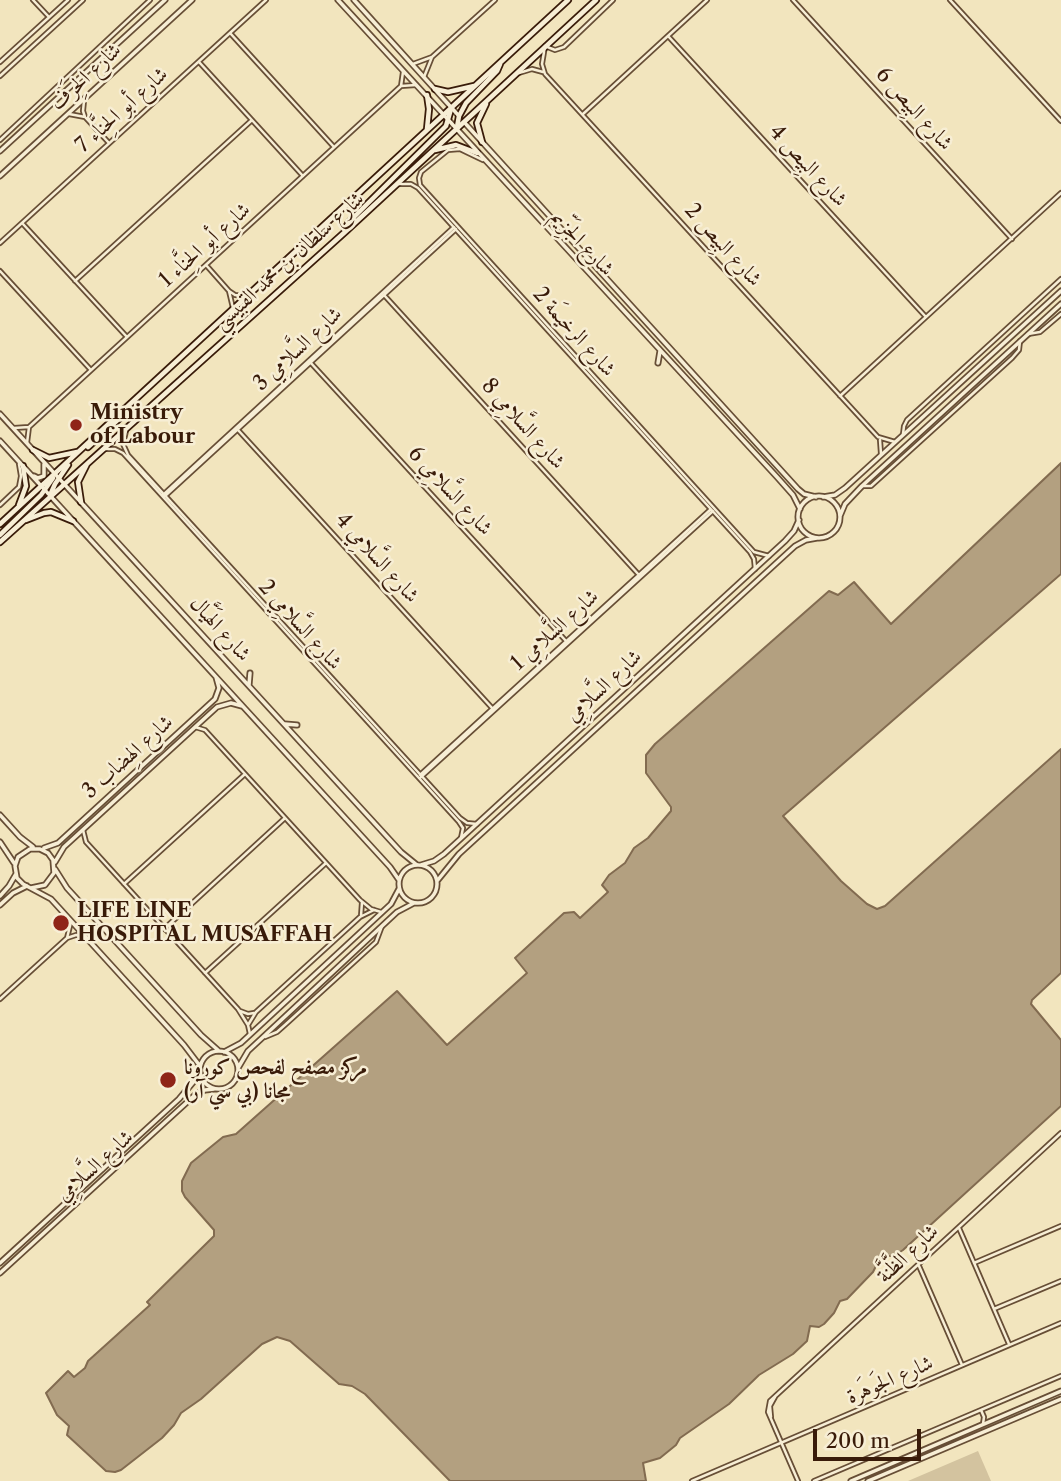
<!DOCTYPE html>
<meta charset="utf-8">
<style>
body{margin:0}
#map{position:relative;width:1061px;height:1481px;overflow:hidden;background:#f2e5be;font-family:"Libre Caslon Text",serif}
canvas{display:block}
.scale{position:absolute;left:813px;top:1429px;width:108px;height:32px;box-sizing:border-box;border:4px solid #391b09;border-top:0;padding-left:9px;font-size:21px;line-height:24px;white-space:nowrap;color:#391b09;-webkit-text-stroke:5px #f7eed5;paint-order:stroke}
</style>
<div id="map">
<canvas width="1061" height="1481"></canvas>
<div class="scale">200 m</div>
</div>
<script>
const g = document.querySelector('canvas').getContext('2d');
g.lineJoin = 'round';
function fill(path, color) { g.fillStyle = color; g.fill(path, 'evenodd'); }
const shape = rows => new Path2D(rows.map(r => 'M' + r).join(''));
function stroke(path, color, width, dash) { g.strokeStyle = color; g.lineWidth = width; g.lineCap = dash ? 'butt' : 'round'; g.setLineDash(dash || []); g.stroke(path); }
function label(font, color, halo, rows, align = 'center') {
  g.font = font + ' "Libre Caslon Text",Amiri,serif'; g.lineWidth = 5; g.setLineDash([]); g.textBaseline = 'middle'; g.strokeStyle = halo; g.fillStyle = color; for (const [text, x, y, turn = 0] of rows) {
    g.save(); g.translate(x, y); g.rotate((+turn || 0) * Math.PI / 180); g.textAlign = isNaN(turn) ? turn : align; if (halo) g.strokeText(text, 0, 0); g.fillText(text, 0, 0); g.restore();
  }
}
fill(shape([
 [978,1451,991,1481,908,1481]
]), '#d3c39f');
const water = shape([
 [1061,463,1061,574,783,816,841,881,867,904,877,909,885,906,1061,749,1061,973,1032,1000,1031,1004,1061,1040,1061,1106,903,1250,894,1256,883,1256,880,1258,873,1272,847,1299,840,1301,834,1313,824,1324,819,1327,810,1326,807,1341,793,1354,759,1375,729,1404,680,1438,676,1445,660,1458,643,1463,646,1481,450,1481,365,1394,352,1386,339,1384,290,1341,277,1337,262,1344,201,1399,181,1413,174,1425,162,1438,121,1470,115,1472,106,1471,67,1435,69,1426,57,1415,46,1393,68,1371,74,1377,85,1368,88,1361,150,1305,147,1302,214,1236,214,1230,185,1197,182,1191,182,1181,191,1163,223,1137,236,1134,397,991,447,1045,527,973,515,958,564,913,574,912,580,918,608,892,602,885,609,875,625,863,634,848,648,838,671,811,671,807,646,773,646,755,655,744,829,591,838,595,854,582,891,624,1061,463]
]);
fill(water, '#b3a080');
stroke(water, '#826b50', 2);
const minor = shape([
 [33,0,49,17],
 [613,0,564,47,555,50,545,46,542,64,545,74,878,437,895,442],
 [793,0,1012,239],
 [950,0,1061,121],
 [230,33,334,147],
 [668,36,926,317],
 [0,62,68,0],
 [199,62,303,176],
 [413,64,432,57,495,0],
 [519,73,532,69,543,72],
 [0,76,83,0],
 [424,77,432,57],
 [401,86,403,72],
 [84,101,83,111,85,117,109,143],
 [69,114,85,117],
 [583,114,707,0],
 [0,140,150,0],
 [483,160,460,149,448,150,421,172,419,178,420,185,754,552,769,556],
 [399,184,411,184,418,188,750,552,754,559,755,569],
 [23,224,127,337],
 [0,243,266,0],
 [206,265,229,291,235,295,246,296],
 [0,271,90,369],
 [75,281,252,120],
 [229,291,233,308],
 [384,295,639,575],
 [1028,334,1040,332,1061,314],
 [310,362,566,641],
 [840,396,1061,193],
 [14,428,29,427,401,86,416,85],
 [238,430,493,709],
 [126,431,123,444,128,455,460,818,467,823,477,824],
 [903,434,904,426,907,420,1061,279],
 [880,440,881,454],
 [27,443,29,427],
 [105,449,115,449,123,453,459,822,463,828,461,838],
 [862,486,871,486,1012,358,1019,350,1020,341],
 [163,495,454,227],
 [165,496,456,229],
 [0,505,19,487,21,476,19,464],
 [195,727,205,730,360,900,371,909,381,912],
 [420,775,710,510],
 [421,777,713,511],
 [83,830,86,842,238,1009,248,1025,250,1034],
 [124,884,245,774],
 [361,916,362,902],
 [164,929,285,818],
 [67,938,71,922],
 [205,973,326,863],
 [0,999,67,938,76,935,84,936],
 [240,1011,248,1014,254,1013],
 [248,1025,256,1012,360,917,374,910],
 [265,1037,277,1032,286,1024,376,942,382,926],
 [959,1228,1009,1344],
 [974,1263,1061,1226],
 [919,1266,962,1365],
 [994,1309,1061,1281],
 [981,1410,984,1417,983,1424],
 [771,1417,770,1406,775,1397],
 [692,1481,1061,1323],
 [798,1481,768,1412,770,1401,1061,1133],
 [814,1481,1061,1376]
]);
const tertiary = shape([
 [338,0,777,477,793,495,800,509],
 [354,0,459,116],
 [464,122,798,489,804,494,816,497],
 [0,151,165,0],
 [0,176,192,0],
 [658,363,660,351],
 [0,414,401,852,417,865],
 [0,441,390,867,399,880],
 [34,476,38,478,44,476,44,464],
 '798 517a21 21 0 1 1 42 0a21 21 0 1 1-42 0Z',
 [823,497,835,495,845,488,1061,291],
 [840,516,845,504,862,486,1061,304],
 [249,685,250,673],
 [285,724,297,725],
 [0,815,20,837,33,847],
 [0,842,14,863],
 [44,848,58,843,215,699,219,688,216,677],
 [55,862,64,847,217,707,231,703,242,706],
 '399 884a19 19 0 1 1 38 0a19 19 0 1 1-38 0Z',
 [421,865,434,861,444,854,785,541,794,531,799,520],
 [55,869,67,888,201,1035,219,1051],
 [437,881,459,854,795,546,806,540,817,538],
 [31,888,45,885,54,873,53,860,48,853,40,849,30,849,18,857,15,866,17,878,23,884,51,899,184,1045,200,1066],
 [0,896,9,886,16,874],
 [0,905,13,893,27,886],
 '200 1070a19 19 0 1 1 38 0a19 19 0 1 1-38 0Z',
 [224,1052,241,1043,391,904,399,889],
 [238,1068,248,1051,262,1038,397,912,414,903],
 [0,1263,179,1099,200,1074],
 [0,1273,196,1094,205,1090,214,1089],
 [851,1481,1061,1391],
 [868,1481,1061,1399]
]);
const secondary = shape([
 [435,89,448,92,474,86],
 [427,95,429,109,427,129],
 [457,127,459,116,466,103,497,71,500,64],
 [482,142,477,123,486,104],
 [435,150,456,145,477,153],
 [345,229,349,222,446,126,451,109],
 [88,447,122,416,123,412],
 [33,450,49,458,77,452],
 [51,493,55,484,68,465],
 [81,502,78,482,87,464],
 [19,505,26,486,23,466],
 [26,520,44,513,51,512,73,521],
 [0,524,568,0],
 [0,535,41,495,53,478],
 [0,542,345,232,596,0]
]);
stroke(minor, '#674e36', 6);
stroke(tertiary, '#674e36', 7);
stroke(secondary, '#391b09', 8);
stroke(minor, '#f7eed5', 2.5);
stroke(tertiary, '#f7eed5', 3.5);
stroke(secondary, '#f7eed5', 4.5);
for (const [x, y, r, color] of [
 [76,425,7,"#8f2418"],
 [61,923,9,"#8f2418"],
 [168,1080,9,"#8f2418"]
]) { const dot = new Path2D(); dot.arc(x, y, r, 0, 2 * Math.PI); g.fillStyle = color; g.fill(dot); stroke(dot, '#f7eed5', 2.5); }
label('21px', '#391b09', '#f7eed5', [
 ["شارع الحِرَف",86,77,-43],
 ["شارع البِيص 6",914,109,48],
 ["شارع أبو الحِنَّاء 7",122,110,-42],
 ["شارع البِيص 4",808,166,47],
 ["شارع الجَزِّيم",582,243,47],
 ["شارع أبو الحِنَّاء 1",205,245,-42],
 ["شارع البِيص 2",723,245,48],
 ["شارع سلطان بن محمد القبيسي",289,261,-42],
 ["شارع الرخيمَة 2",574,332,48],
 ["شارع السَّلامِي 3",298,349,-43],
 ["شارع السَّلامِي 8",523,424,48],
 ["شارع السَّلامِي 6",450,491,47],
 ["شارع السَّلامِي 4",377,558,48],
 ["شارع السَّلامِي 2",300,625,48],
 ["شارع الهَيَّال",220,629,48],
 ["شارع السَّلامِي 1",555,630,-42],
 ["شارع السَّلامِي",604,686,-43],
 ["شارع الهِضاب 3",128,757,-42],
 ["شارع السَّلامِي",95,1166,-42],
 ["شارع الظَّنَّة",908,1254,-43],
 ["شارع الجَوهَرة",890,1380,-23]
]);
label('bold 21px', '#391b09', '#f7eed5', [
 ["Ministry",90,413],
 ["of Labour",90,437],
 ["LIFE LINE",77,911],
 ["HOSPITAL MUSAFFAH",77,935],
 ["مركز مصفح لفحص كورونا",184,1068],
 ["(بي سي آر) مجانا",184,1092]
], 'left');
</script>
